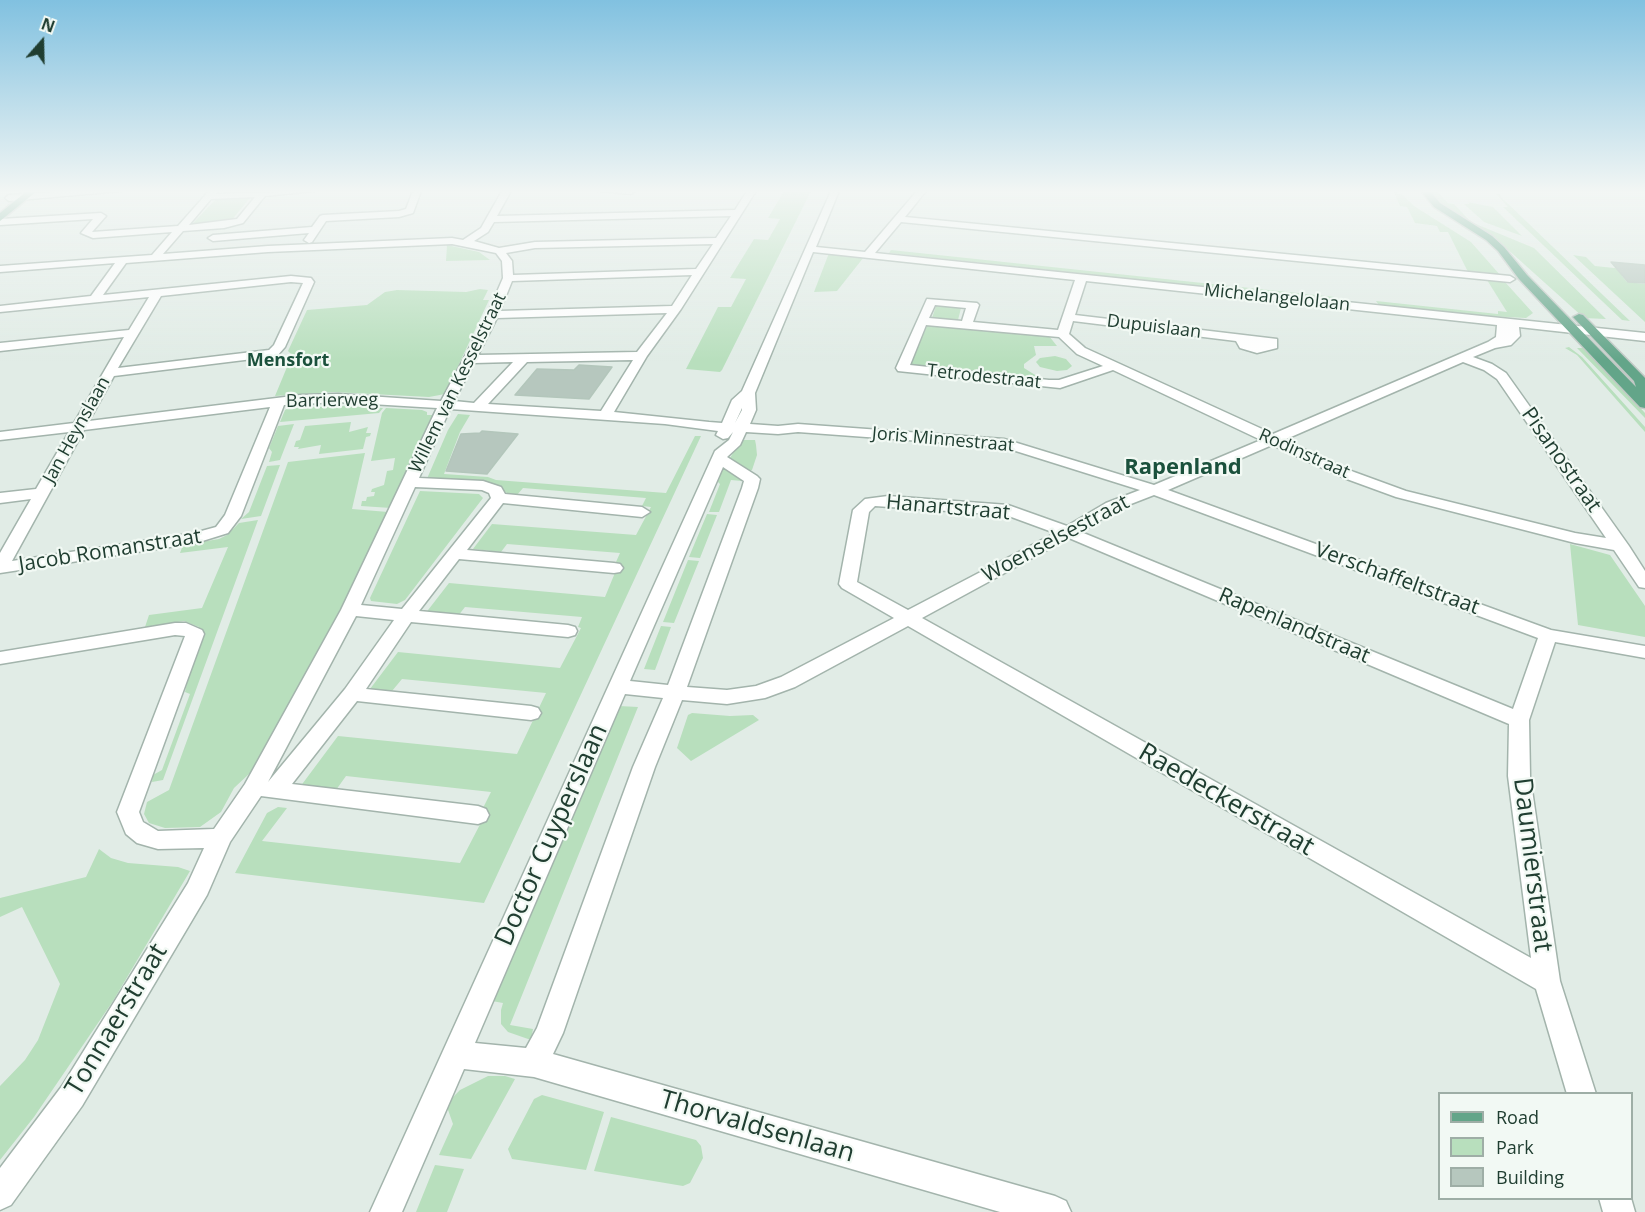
<!DOCTYPE html>
<style>
body{margin:0}
#map{position:relative;width:1645px;height:1212px;overflow:hidden;background:#e1ece6;font-family:"Open Sans",sans-serif}
canvas{display:block}
.legend{position:absolute;left:1438px;top:1092px;width:195px;height:108px;box-sizing:border-box;background:#f2f9f4;border:2px solid #9eaea6;margin:0;padding:8px 10px;list-style:none;font-size:18px;color:#203e31}
.legend li{display:flex;align-items:center;gap:12px;height:30px}
.legend b{width:30px;border:2px solid #9eaea6}
.north{position:absolute;left:12px;top:12px;width:60px;height:60px;-webkit-text-stroke:4px #f2f9f4;paint-order:stroke;rotate:20deg;font-size:16px;font-weight:700;line-height:24px;text-align:center;color:#203e31}
.north::after{content:'';display:block;margin:auto;width:21px;height:27px;background:#203e31;clip-path:polygon(50% 0,100% 100%,50% 72%,0 100%)}
</style>
<div id="map">
<canvas width="1645" height="1212"></canvas>
<ul class="legend">
<li><b style="height:8px;background:#63a589"></b>Road</li>
<li><b style="height:16px;background:#b8dfbd"></b>Park</li>
<li><b style="height:16px;background:#b6c7be"></b>Building</li>
</ul>
<div class="north">N</div>
</div>
<script>
const g = document.querySelector('canvas').getContext('2d');
g.lineJoin = 'round';
function fill(path, color) { g.fillStyle = color; g.fill(path, 'evenodd'); }
const shape = rows => new Path2D(rows.map(r => 'M' + r).join(''));
function stroke(path, color, width, dash) { g.strokeStyle = color; g.lineWidth = width; g.lineCap = dash ? 'butt' : 'round'; g.setLineDash(dash || []); g.stroke(path); }
function label(font, color, halo, rows, align = 'center') {
  g.font = font + ' "Open Sans",sans-serif'; g.lineWidth = 4.5; g.setLineDash([]); g.textBaseline = 'middle'; g.strokeStyle = halo; g.fillStyle = color; for (const [text, x, y, turn = 0] of rows) {
    g.save(); g.translate(x, y); g.rotate((+turn || 0) * Math.PI / 180); g.textAlign = isNaN(turn) ? turn : align; if (halo) g.strokeText(text, 0, 0); g.fillText(text, 0, 0); g.restore();
  }
}
fill(shape([
 [784,191,811,191,722,370,720,372,686,369,718,307,731,307,746,279,730,278,754,239,768,240,780,219,768,218],
 [1384,191,1400,191,1397,193,1403,195,1414,206,1471,242,1501,276,1468,272,1448,232,1440,232,1437,226,1415,223,1407,207,1400,206,1394,192],
 [1437,191,1448,203,1454,204,1471,222,1534,248,1606,319,1584,318,1495,238,1458,216,1442,204,1430,192],
 [1495,193,1500,194,1501,197,1630,321,1622,320,1503,207,1508,207],
 [248,197,250,198,231,221,192,224,215,200],
 [1468,202,1493,207,1522,236,1484,222,1464,204,1469,204],
 [447,245,479,252,490,260,446,261],
 [891,250,1335,297,1336,301,889,253],
 [829,253,864,257,837,291,814,292],
 [1573,255,1586,257,1595,266,1634,270,1631,276,1622,276,1627,282,1645,284,1645,322],
 [1487,280,1505,282,1533,313,1526,318,1487,316,1379,305,1376,301,1498,314,1498,311,1507,312],
 [480,289,488,290,483,300,489,300,445,394,429,397,333,392,275,396,292,355,288,351,307,310,367,305,385,292,397,290,466,292],
 [936,306,961,308,958,320,932,318],
 [928,324,1049,336,1057,346,1034,346,1036,355,1024,364,1024,368,1040,378,1041,381,909,367],
 [1569,347,1582,357,1645,427,1645,432,1577,355,1565,348],
 [1577,348,1585,348,1645,413,1645,418],
 [1055,356,1066,359,1072,366,1067,370,1057,371,1040,367,1036,362,1040,358],
 [342,406,383,408,379,413,280,422,285,410,289,408],
 [386,408,422,410,427,412,427,415,434,415,391,508,361,506,362,501,366,501,367,497,374,496,375,492,371,492,372,489,384,485,387,471,393,470,395,458,371,461,382,413],
 [458,414,470,415,460,432,444,474,488,477,496,480,666,493,695,436,701,436,484,903,235,873,267,813,278,807,287,808,262,841,460,863,488,809,483,808,491,792,346,776,336,790,300,787,338,736,517,754,546,693,402,679,392,691,370,689,398,652,560,668,581,628,578,627,582,617,465,607,458,616,425,614,449,583,605,597,619,563,616,562,620,553,507,544,501,552,473,549,492,524,636,535,651,507,642,506,646,498,523,488,517,495,510,495,496,486,426,481,448,430],
 [351,422,349,432,368,427,366,433,371,433,370,436,366,437,363,449,319,454,321,445,298,449,299,447,294,447,296,441,300,440,305,426],
 [294,424,280,460,269,462,272,452,269,448,278,426],
 [741,440,755,440,756,445,757,455,752,470,748,472,730,458],
 [365,453,352,509,388,512,343,606,250,773,234,788,221,812,200,827,165,828,149,823,144,814,147,802,169,790,288,462],
 [280,465,261,516,241,519,249,512,267,466],
 [723,465,743,479,742,481,731,480,719,512,709,512,720,484,715,479],
 [420,491,479,494,483,498,405,600,397,604,371,601,370,598],
 [707,514,717,515,700,558,689,557],
 [258,520,163,780,152,782,153,775,162,770,190,694,185,692,199,627,184,621,145,627,149,615,202,608,228,547,180,553,183,545,219,539,227,535,239,523],
 [1570,544,1610,555,1645,606,1645,637,1578,625],
 [688,560,699,561,674,623,663,622],
 [661,626,671,627,655,670,644,669],
 [619,706,638,707,510,1025,533,1029,531,1040,508,1032,501,1024,501,1010,503,1003,492,1001],
 [692,713,730,716,753,715,759,720,691,761,677,748,688,715],
 [99,849,111,858,128,863,178,867,190,871,113,1001,34,1117,0,1160,0,1086,25,1060,38,1040,60,984,22,907,0,917,0,898,86,877],
 [488,1076,505,1076,515,1079,471,1159,439,1155,453,1124,447,1107,449,1101,460,1090],
 [542,1095,604,1112,586,1170,512,1159,508,1149,534,1099],
 [611,1117,696,1140,701,1146,703,1158,690,1183,683,1186,594,1171],
 [435,1165,464,1169,447,1212,416,1212]
]), '#b8dfbd');
const building = shape([
 [1611,262,1645,265,1645,283,1628,282,1611,262],
 [579,365,612,367,589,399,515,395,537,369,574,370,579,365],
 [482,431,518,434,487,474,446,471,461,434,480,433,482,431]
]);
fill(building, '#b6c7be');
stroke(building, '#b3c6bb', 1.5);
const minor = shape([
 [70,191,121,191,9,201,5,198,9,195,70,191],
 [209,191,218,191,216,194,314,191,265,196,243,223,224,228,183,231,163,254,268,246,452,238,463,240,481,228,502,191,511,191,497,216,735,210,747,191,756,191,681,309,647,356,614,412,709,422,722,423,732,400,742,391,831,191,839,191,816,247,865,252,917,191,926,191,905,217,1510,276,1515,279,1510,282,901,222,875,253,1645,333,1645,341,1519,327,1520,336,1511,345,1495,348,1473,357,1492,364,1506,373,1629,546,1645,571,1645,588,1639,587,1614,550,1575,543,1396,497,1344,478,1272,445,1168,490,1551,630,1645,646,1645,658,1555,642,1529,720,1530,776,1560,981,1596,1094,1567,1094,1536,989,908,626,795,687,765,698,727,704,682,700,655,767,563,1033,553,1054,1055,1196,1066,1201,1071,1212,1000,1212,534,1077,464,1069,402,1212,370,1212,715,451,729,440,733,432,728,438,723,439,716,435,718,431,665,424,450,409,419,478,483,481,501,487,505,494,642,507,650,512,642,517,503,503,467,550,614,563,620,564,623,568,620,572,614,573,459,559,419,611,568,625,575,627,577,631,575,635,568,637,411,622,366,689,531,706,538,708,541,713,538,718,531,720,357,701,292,784,478,806,486,809,489,815,486,821,478,824,261,796,230,842,207,895,82,1106,11,1205,0,1210,0,1168,62,1086,188,883,204,848,158,849,137,843,126,834,117,812,185,636,175,635,0,664,0,652,175,623,186,623,202,630,204,634,139,812,143,822,158,831,214,829,245,784,341,610,437,408,338,402,284,405,241,516,228,533,196,543,0,573,0,553,31,499,0,503,0,493,36,489,69,432,0,440,0,432,74,423,124,337,0,351,0,343,129,330,149,297,0,312,0,306,91,296,115,263,0,272,0,266,152,255,172,232,93,238,81,233,93,219,0,225,0,219,101,213,106,216,92,232,178,226,209,191],
 [255,197,237,219,189,225,211,199,255,197],
 [731,216,716,238,535,242,499,248,474,241,488,232,494,222,731,216],
 [452,244,496,253,502,261,503,278,487,315,441,401,338,394,301,395,89,421,114,376,277,356,285,347,314,282,311,278,291,276,103,295,126,263,268,252,452,244],
 [713,244,696,269,513,275,512,261,506,253,535,248,713,244],
 [813,252,1075,280,1058,330,973,322,979,305,977,303,927,299,896,368,898,371,1060,388,1113,370,1261,440,1154,485,1004,439,798,424,778,426,750,424,756,410,755,393,813,252],
 [692,275,672,306,500,311,512,281,692,275],
 [1086,281,1497,325,1496,337,1488,342,1273,434,1085,348,1069,334,1073,321,1236,341,1240,348,1257,353,1277,348,1277,339,1075,315,1086,281],
 [291,282,303,283,274,345,269,350,118,368,161,296,291,282],
 [935,305,966,308,962,321,929,318,935,305],
 [667,313,637,352,478,355,497,318,667,313],
 [926,325,1059,337,1077,354,1103,366,1059,380,1049,380,910,365,926,325],
 [633,360,601,411,488,404,527,362,633,360],
 [513,362,474,403,454,401,474,363,513,362],
 [1463,362,1484,370,1497,379,1606,538,1575,533,1406,491,1354,472,1284,440,1463,362],
 [270,407,225,515,216,527,194,533,12,561,84,430,270,407],
 [742,408,742,410,735,423,742,408],
 [746,432,778,434,798,432,1003,447,1140,490,1106,503,1067,526,1008,505,888,496,865,499,853,510,839,584,842,588,894,618,781,677,756,686,727,690,687,687,758,488,760,479,757,476,727,457,740,445,746,432],
 [723,467,744,481,742,488,668,685,630,681,723,467],
 [415,487,482,490,489,493,491,498,402,609,361,605,415,487],
 [1154,495,1538,638,1513,709,1081,532,1118,509,1154,495],
 [875,506,1006,515,1055,533,908,610,857,582,869,512,875,506],
 [1069,538,1509,724,1508,776,1531,958,922,618,1069,538],
 [356,616,394,620,345,689,268,782,356,616],
 [625,694,663,698,633,767,537,1028,526,1048,475,1043,625,694],
 [413,191,421,191,413,213,399,217,326,221,312,242,309,243,304,240,309,233,213,241,208,238,213,235,312,227,320,216,323,215,399,211,406,209,413,191],
 [598,191,635,191,631,194,598,191],
 [1599,1198,1631,1198,1635,1212,1603,1212,1599,1198]
]);
const major = shape([
 [27,191,37,191,0,221,0,213,27,191],
 [1421,191,1430,191,1440,203,1492,236,1504,247,1527,275,1636,387,1634,381,1573,317,1579,314,1583,315,1645,378,1645,408,1640,407,1519,279,1498,251,1486,240,1434,207,1421,191]
]);
stroke(minor, '#a3b4ac', 3);
stroke(major, '#c1c9c5', 3);
fill(minor, '#fff');
fill(major, '#63a589');
const sky = g.createLinearGradient(0, 0, 0, 361);
sky.addColorStop(0, '#81c1e0');
sky.addColorStop(0.53, '#f2f6f4');
sky.addColorStop(1, '#f2f6f400');
g.fillStyle = sky;
g.fillRect(0, 0, 1645, 361);
label('18px', '#203e31', '#f2f9f4', [
 ["Michelangelolaan",1277,298,6],
 ["Dupuislaan",1154,327,7],
 ["Tetrodestraat",984,377,6],
 ["Willem van Kesselstraat",458,383,-64],
 ["Barrierweg",332,401,-1],
 ["Jan Heynslaan",77,430,-61],
 ["Joris Minnestraat",943,440,5],
 ["Rodinstraat",1304,454,24]
]);
label('bold 18px', '#1b513c', '#f2f9f4', [
 ["Mensfort",288,361]
]);
label('21px', '#203e31', '#f2f9f4', [
 ["Pisanostraat",1561,460,55],
 ["Hanartstraat",948,508,5],
 ["Woenselsestraat",1056,539,-28],
 ["Jacob Romanstraat",110,551,-9],
 ["Verschaffeltstraat",1397,579,20],
 ["Rapenlandstraat",1294,626,23]
]);
label('bold 22px', '#1b513c', '#f2f9f4', [
 ["Rapenland",1183,468]
]);
label('26px', '#203e31', '#f2f9f4', [
 ["Raedeckerstraat",1226,800,30],
 ["Doctor Cuyperslaan",552,835,-66],
 ["Daumierstraat",1532,865,83],
 ["Tonnaerstraat",117,1020,-59],
 ["Thorvaldsenlaan",757,1127,16]
]);
</script>
